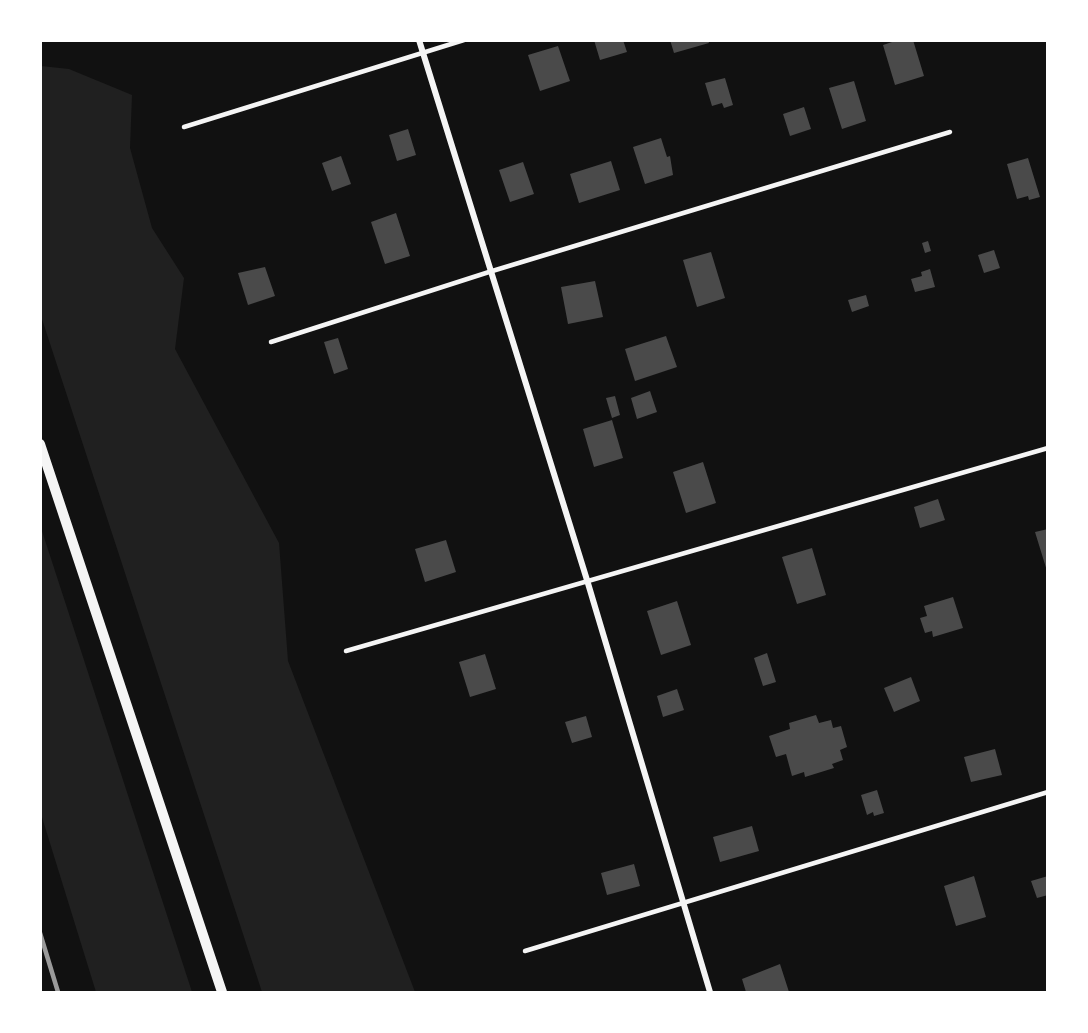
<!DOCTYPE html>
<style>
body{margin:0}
#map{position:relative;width:1088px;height:1033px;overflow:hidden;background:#111;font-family:Commissioner,sans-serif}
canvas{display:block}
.frame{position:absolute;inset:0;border:42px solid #fff;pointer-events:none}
</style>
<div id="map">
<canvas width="1088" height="1033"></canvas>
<div class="frame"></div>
</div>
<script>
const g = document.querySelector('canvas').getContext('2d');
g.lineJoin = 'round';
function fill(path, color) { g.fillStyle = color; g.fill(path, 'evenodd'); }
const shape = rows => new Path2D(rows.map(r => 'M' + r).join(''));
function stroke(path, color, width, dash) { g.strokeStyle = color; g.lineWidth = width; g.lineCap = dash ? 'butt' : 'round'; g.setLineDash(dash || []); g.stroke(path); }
fill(shape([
 [41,66,69,69,132,95,130,148,152,228,184,278,175,349,279,543,288,661,415,992,262,992,41,316],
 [40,528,41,528,192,992,96,992,41,814]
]), '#202020');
fill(shape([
 [594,40,623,40,627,52,600,60],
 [670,40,708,40,709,43,674,53],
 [898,40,913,40,924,76,895,85,883,45],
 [558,46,570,81,540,91,528,55],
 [725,78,733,105,724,108,722,103,712,106,705,83],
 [854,81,866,121,842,129,829,88],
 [804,107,811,129,790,136,783,114],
 [408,129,416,155,397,161,389,135],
 [661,138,667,157,670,156,673,175,645,184,633,147],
 [341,156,351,184,332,191,322,163],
 [1028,158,1040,197,1029,200,1028,196,1017,199,1007,164],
 [611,161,620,190,579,203,570,174],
 [523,162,534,194,510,202,499,170],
 [396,213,410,256,385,264,371,222],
 [928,241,931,251,925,253,922,243],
 [994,250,1000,268,984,273,978,255],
 [711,252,725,298,697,307,683,260],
 [265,267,275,296,248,305,238,273],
 [930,269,935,287,915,292,911,279,922,276,921,272],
 [595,281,603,317,568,324,561,287],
 [866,295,869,306,852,312,848,300],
 [666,336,677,367,635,381,625,349],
 [338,338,348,369,334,374,324,342],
 [650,391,657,412,637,419,631,398],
 [615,396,620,415,612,418,606,398],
 [612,420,623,458,594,467,583,429],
 [703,462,716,503,686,513,673,472],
 [938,499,945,520,920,528,914,507],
 [1048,529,1048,571,1047,571,1035,532],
 [446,540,456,572,425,582,415,549],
 [812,548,826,595,797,604,782,557],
 [953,597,963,628,933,637,932,631,925,633,920,618,927,616,924,606],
 [677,601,691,645,661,655,647,611],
 [767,653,776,682,763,686,754,658],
 [485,654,496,689,470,697,459,662],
 [911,677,920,701,894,712,884,688],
 [677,689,684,710,663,717,657,696],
 [816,715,819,723,831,720,833,728,841,726,847,747,840,750,843,760,832,764,834,768,805,777,804,772,792,776,786,754,776,757,769,736,790,729,789,723],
 [586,716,592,737,572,743,565,722],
 [995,749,1002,775,971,782,964,757],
 [877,790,884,813,874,816,873,812,867,815,861,795],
 [752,826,759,851,720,862,713,837],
 [634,864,640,886,607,895,601,873],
 [974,876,986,917,956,926,944,886],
 [1048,876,1048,895,1037,898,1031,881],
 [780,964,789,992,746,992,742,979]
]), '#4a4a4a');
stroke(shape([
 [184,127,464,40],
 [271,342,489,272,950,132],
 [346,651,1048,448],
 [525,951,1048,792]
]), '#f5f5f5', 4.5);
stroke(shape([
 [419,40,587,580,710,992]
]), '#f5f5f5', 6);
stroke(shape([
 [40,444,222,992]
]), '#f5f5f5', 10);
stroke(shape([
 [40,933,58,992]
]), '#9a9a9a', 4.5);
</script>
